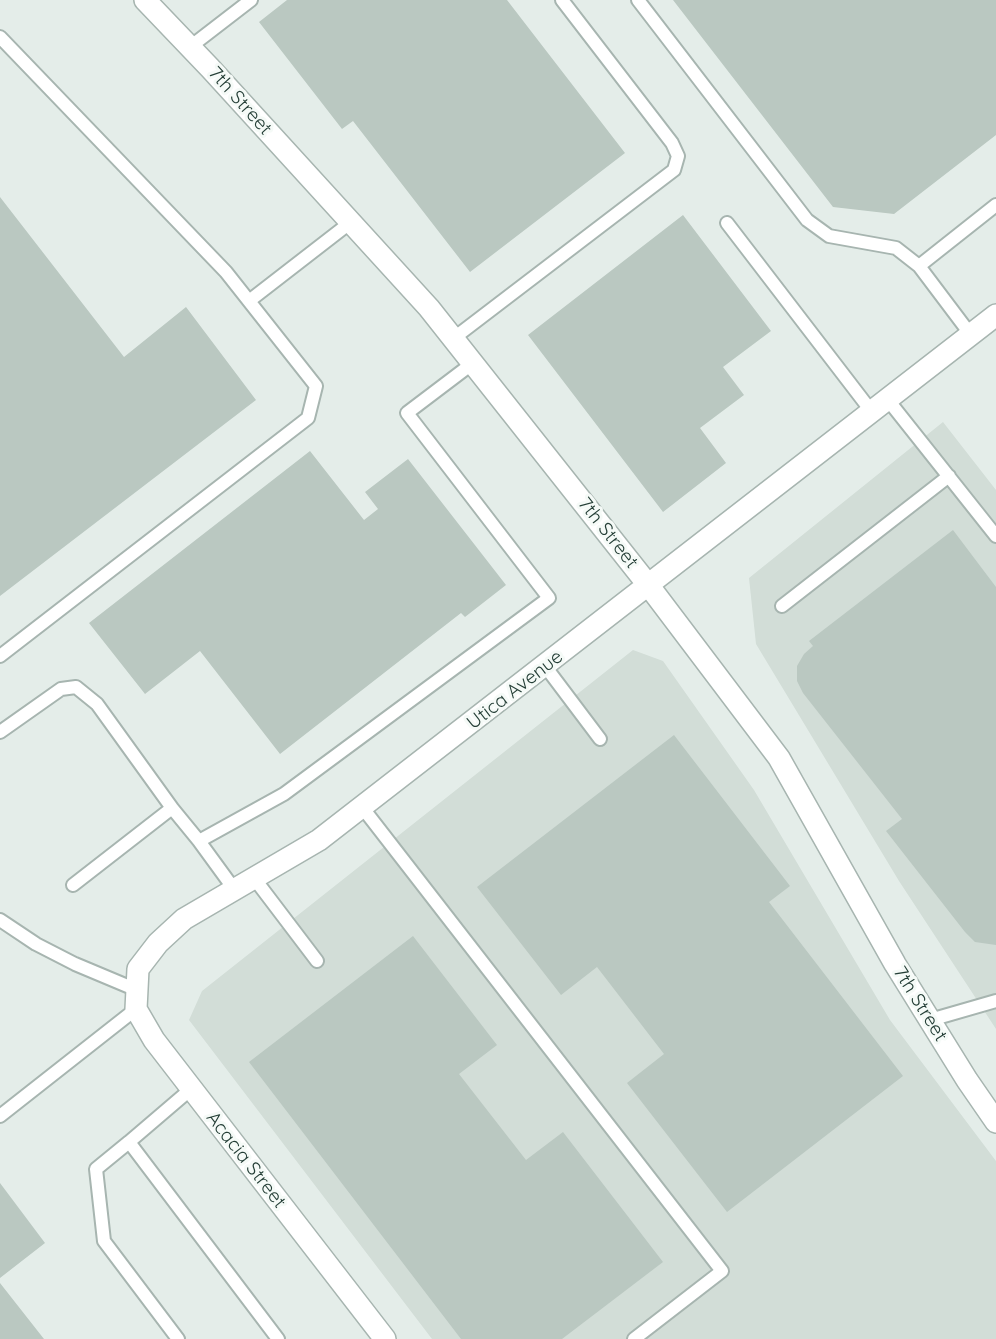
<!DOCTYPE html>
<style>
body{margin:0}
canvas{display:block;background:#e4ede9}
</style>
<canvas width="996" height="1339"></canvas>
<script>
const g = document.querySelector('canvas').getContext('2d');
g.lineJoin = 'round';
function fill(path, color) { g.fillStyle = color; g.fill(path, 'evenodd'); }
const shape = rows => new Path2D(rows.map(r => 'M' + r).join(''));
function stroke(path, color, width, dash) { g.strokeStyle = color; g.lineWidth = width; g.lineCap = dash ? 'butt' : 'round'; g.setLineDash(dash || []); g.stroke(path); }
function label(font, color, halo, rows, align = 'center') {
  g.font = font + ' Quicksand,sans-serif'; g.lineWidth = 6; g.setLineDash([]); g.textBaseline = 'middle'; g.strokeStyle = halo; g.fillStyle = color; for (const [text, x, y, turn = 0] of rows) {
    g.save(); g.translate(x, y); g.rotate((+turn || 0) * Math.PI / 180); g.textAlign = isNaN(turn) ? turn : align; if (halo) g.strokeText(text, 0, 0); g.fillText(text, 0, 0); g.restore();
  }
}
fill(shape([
 [943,422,996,490,996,1029,899,881,756,644,749,578],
 [633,650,663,661,754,790,890,1020,996,1161,996,1339,432,1339,189,1020,202,991]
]), '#d2ddd7');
fill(shape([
 [287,0,507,0,625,153,470,272,353,121,342,129,259,22],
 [673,0,996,0,996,135,894,214,833,207],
 [0,197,124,357,186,307,256,400,0,596],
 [683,215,771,331,723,367,744,395,700,428,726,463,663,512,528,335],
 [310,451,364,520,378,509,365,492,408,459,506,585,465,617,461,613,280,754,200,651,145,694,89,623],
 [953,530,996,587,996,945,975,942,965,932,886,831,902,819,803,693,797,681,797,666,804,654,813,646,809,641],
 [674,735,790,886,769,902,903,1076,727,1212,627,1083,664,1054,597,967,561,995,477,887],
 [413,936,497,1045,459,1074,526,1160,563,1132,663,1262,562,1339,461,1339,249,1062],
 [0,1183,45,1243,0,1278],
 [0,1283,44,1339,0,1339]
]), '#bac8c1');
const lane = shape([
 [638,0,807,220,829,236,896,248,919,266],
 [0,37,226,272,316,386,308,418,0,656],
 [190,47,251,0],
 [727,223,872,412],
 [249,301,351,222],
 [971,335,919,266,996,205],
 [454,338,674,170,678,156,672,143,562,0],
 [888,400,996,536],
 [782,606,949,476],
 [545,666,600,739],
 [0,732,61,689,76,687,97,704,172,808],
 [362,807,722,1271,634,1339],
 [199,841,234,889],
 [254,878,317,961],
 [73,885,172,808,199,841,284,794,549,598,407,413,473,363],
 [0,920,36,944,75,964,137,990],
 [930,1020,996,1001],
 [191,1089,129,1142,278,1339],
 [0,1116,136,1009],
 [129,1142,96,1169,104,1241,178,1339]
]);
const street = shape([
 [145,0,210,68,429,308,649,586,779,758,895,964,967,1080,996,1122],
 [385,1339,154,1040,136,1009,138,969,158,943,184,919,319,840,996,315]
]);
stroke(lane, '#a7b5b0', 16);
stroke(street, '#a7b5b0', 24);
stroke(lane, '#fff', 12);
stroke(street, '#fff', 21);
label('19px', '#243e36', '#f5faf7', [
 ["7th Street",240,101,48],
 ["7th Street",608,533,52],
 ["Utica Avenue",515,690,-38],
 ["7th Street",920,1004,58],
 ["Acacia Street",246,1160,52]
]);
</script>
